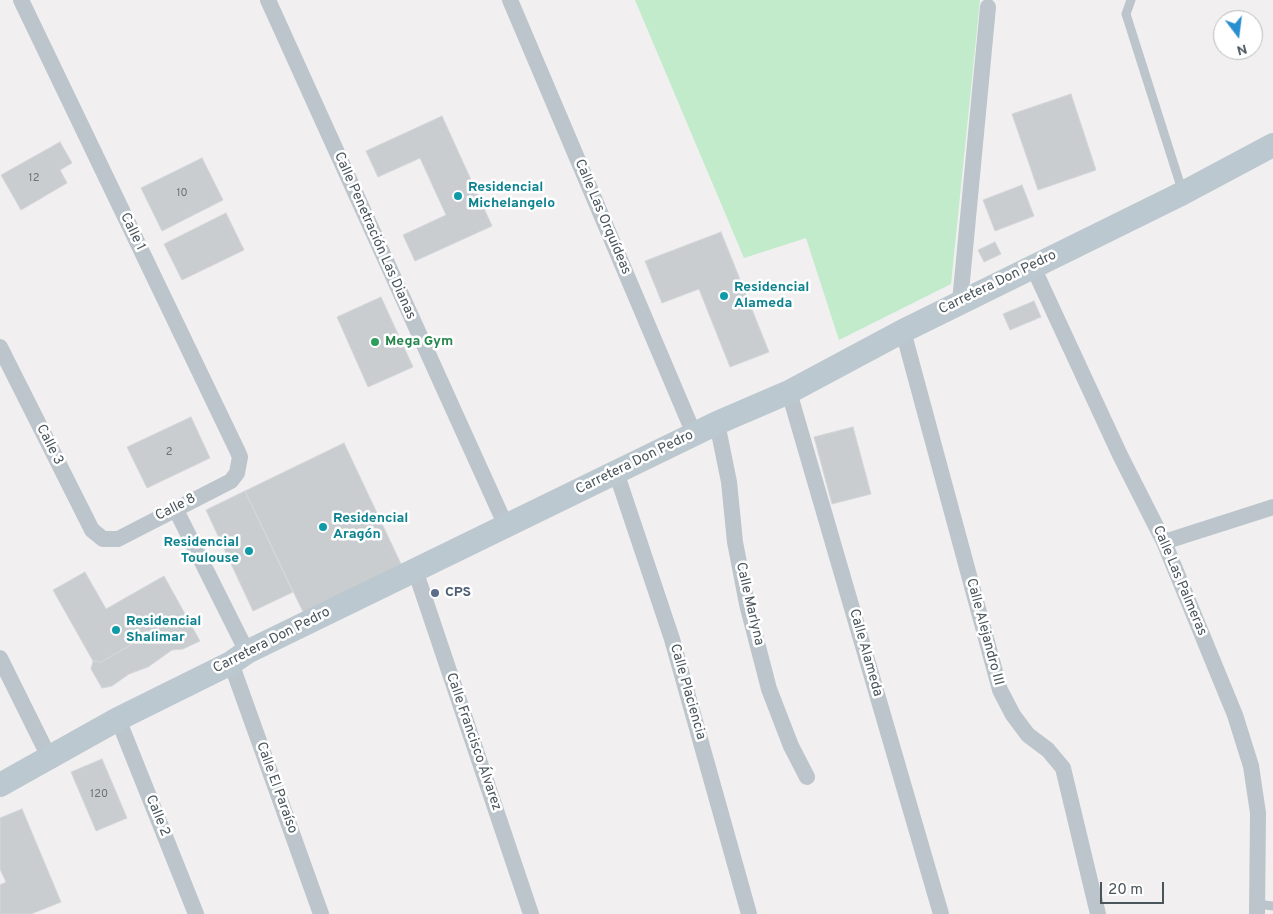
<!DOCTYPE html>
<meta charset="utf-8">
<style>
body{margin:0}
#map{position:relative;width:1273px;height:914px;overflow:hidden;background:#f1efef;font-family:Overpass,sans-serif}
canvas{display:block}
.north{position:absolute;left:1213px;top:10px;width:50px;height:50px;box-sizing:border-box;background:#fff;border:1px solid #b6bbbd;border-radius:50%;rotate:165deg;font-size:14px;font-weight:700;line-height:20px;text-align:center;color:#49555b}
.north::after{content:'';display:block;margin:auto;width:18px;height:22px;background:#298fd1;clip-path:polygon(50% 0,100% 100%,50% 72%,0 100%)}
.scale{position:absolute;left:1100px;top:882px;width:64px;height:22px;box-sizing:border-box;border:2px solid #49555b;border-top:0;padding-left:6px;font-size:15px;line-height:18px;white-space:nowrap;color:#49555b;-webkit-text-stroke:4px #fff;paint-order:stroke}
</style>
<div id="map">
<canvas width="1273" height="914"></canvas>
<div class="north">N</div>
<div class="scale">20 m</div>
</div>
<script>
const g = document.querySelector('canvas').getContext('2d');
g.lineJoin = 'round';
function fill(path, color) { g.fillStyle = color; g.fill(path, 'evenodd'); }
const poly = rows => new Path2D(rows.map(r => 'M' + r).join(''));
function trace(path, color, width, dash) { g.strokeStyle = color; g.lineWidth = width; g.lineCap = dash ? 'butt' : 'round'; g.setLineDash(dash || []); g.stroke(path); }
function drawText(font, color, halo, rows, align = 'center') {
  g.font = font + ' Overpass,sans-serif'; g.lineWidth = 5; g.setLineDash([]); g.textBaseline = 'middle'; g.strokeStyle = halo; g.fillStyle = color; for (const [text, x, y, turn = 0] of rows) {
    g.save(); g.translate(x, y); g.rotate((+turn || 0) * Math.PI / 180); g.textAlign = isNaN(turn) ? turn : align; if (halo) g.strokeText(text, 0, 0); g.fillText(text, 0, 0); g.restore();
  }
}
fill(poly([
 [635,0,980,0,951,284,839,340,806,238,744,258]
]), '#c1ebca');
const building = poly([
 [1071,94,1096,170,1038,190,1012,114,1071,94],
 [442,116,492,226,415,261,403,235,446,215,420,158,378,177,366,151,442,116],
 [60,142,72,163,60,170,67,183,21,210,1,175,60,142],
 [202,158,223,200,162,231,141,188,202,158],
 [1022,185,1034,216,995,231,983,200,1022,185],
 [226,213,244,250,182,280,164,244,226,213],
 [721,232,769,352,730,367,699,289,662,303,645,261,721,232],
 [995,242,1001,254,984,262,978,250,995,242],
 [381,297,413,367,368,387,337,317,381,297],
 [1034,301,1041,317,1010,330,1003,314,1034,301],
 [191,417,210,458,147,488,127,447,191,417],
 [853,427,871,494,832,504,814,437,853,427],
 [344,443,401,564,305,616,245,491,344,443],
 [245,491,293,592,253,611,206,510,245,491],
 [85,572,106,609,164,576,185,614,101,662,93,661,53,590,85,572],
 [185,614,200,641,183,649,172,650,148,667,129,674,112,686,102,688,91,669,93,661,101,662,185,614],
 [102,759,127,818,96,831,71,772,102,759],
 [22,809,61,902,31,914,0,914,0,885,6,882,0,869,0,818,22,809]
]);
fill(building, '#c9cdd0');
trace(building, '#d3d6da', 1);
trace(poly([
 [1131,0,1126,14,1183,193],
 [1257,904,1273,906]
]), '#bcc5cb', 9);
trace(poly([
 [268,0,506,526],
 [510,0,694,434],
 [1033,267,1120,455,1164,542,1235,715,1251,766,1258,813,1257,914],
 [960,302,988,7],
 [903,331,1000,690,1013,715,1028,735,1048,750,1063,768,1098,914],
 [0,347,92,530,103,539,118,539,231,481,237,473,240,457,237,450,21,0],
 [789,392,941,914],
 [717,423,729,482,735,542,747,604,769,689,791,746,807,777],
 [616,472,672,639,749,914],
 [175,508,247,652],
 [1164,542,1273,507],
 [415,570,531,914],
 [0,658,49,757],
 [231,663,321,914],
 [118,719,196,914]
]), '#bcc5cb', 16);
trace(poly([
 [0,785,118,719,231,663,247,652,717,423,789,392,903,331,1183,193,1273,145]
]), '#bcc8cf', 24);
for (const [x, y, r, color] of [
 [458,196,5,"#0f9aa8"],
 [724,296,5,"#0f9aa8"],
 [375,342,5,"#2e9e5b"],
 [323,527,5,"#0f9aa8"],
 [249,551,5,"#0f9aa8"],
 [435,593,5,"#5c6f8a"],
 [116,630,5,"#0f9aa8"]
]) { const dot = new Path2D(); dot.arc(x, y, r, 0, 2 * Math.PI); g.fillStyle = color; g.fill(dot); trace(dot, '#fff', 2); }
drawText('11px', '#697378', null, [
 ["12",34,179],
 ["10",182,194],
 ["2",169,453],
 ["120",99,795]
]);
drawText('bold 14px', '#0d838f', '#fff', [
 ["Residencial",468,188],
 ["Michelangelo",468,204],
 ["Residencial",734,288],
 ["Alameda",734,304],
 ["Residencial",333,519],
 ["Aragón",333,535],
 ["Residencial",239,543,"right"],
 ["Toulouse",239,559,"right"],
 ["Residencial",126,622],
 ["Shalimar",126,638]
], 'left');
drawText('14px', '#49555b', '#fff', [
 ["Calle Las Orquídeas",602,217,67],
 ["Calle 1",132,232,64],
 ["Calle Penetración Las Dianas",374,236,66],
 ["Carretera Don Pedro",998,283,-26],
 ["Calle 3",49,445,63],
 ["Carretera Don Pedro",635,463,-26],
 ["Calle 8",176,508,-27],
 ["Calle Las Palmeras",1179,581,67],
 ["Calle Marlyna",749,604,77],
 ["Calle Alejandro III",984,632,75],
 ["Carretera Don Pedro",272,641,-27],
 ["Calle Alameda",865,653,74],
 ["Calle Placiencia",687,692,74],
 ["Calle Francisco Álvarez",473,742,71],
 ["Calle El Paraíso",276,788,70],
 ["Calle 2",157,816,68]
]);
drawText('bold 14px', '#27864d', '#fff', [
 ["Mega Gym",385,342]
], 'left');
drawText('bold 14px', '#4e5e75', '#fff', [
 ["CPS",445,593]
], 'left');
</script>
